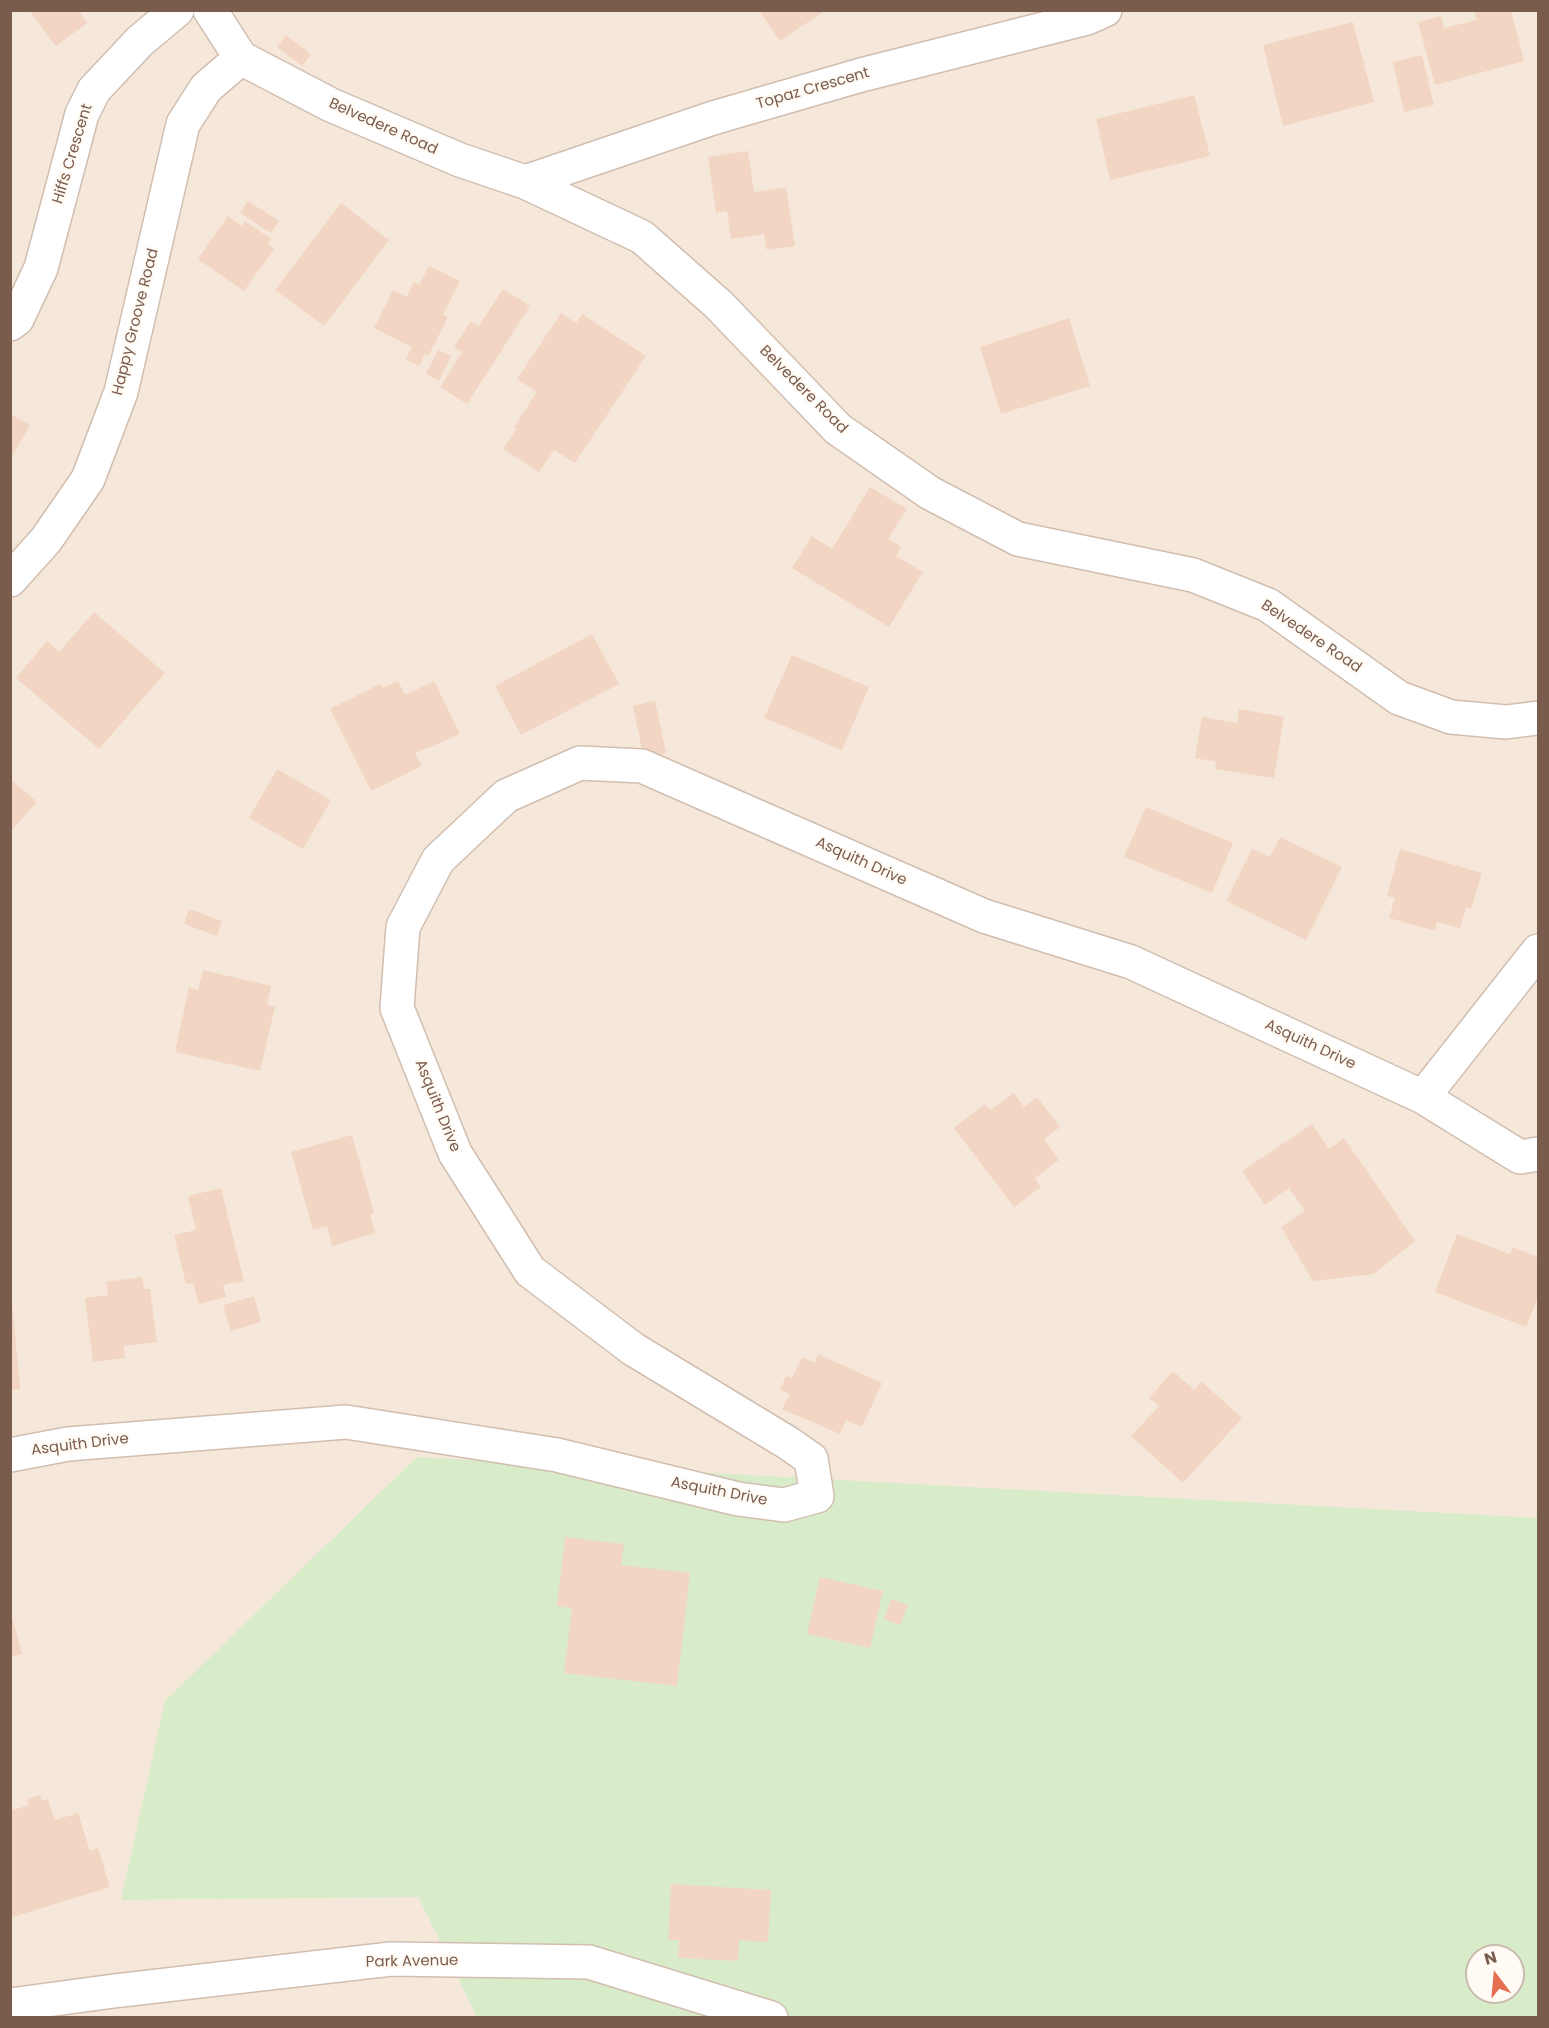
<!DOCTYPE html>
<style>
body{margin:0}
#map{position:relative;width:1549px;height:2028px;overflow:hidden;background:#fdf6ec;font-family:Poppins,sans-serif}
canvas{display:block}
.frame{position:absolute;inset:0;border:12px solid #7a5c4d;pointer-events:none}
.north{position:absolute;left:1465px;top:1944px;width:60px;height:60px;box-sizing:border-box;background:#fffaf3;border:2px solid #cabbb1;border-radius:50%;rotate:344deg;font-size:16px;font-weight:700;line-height:24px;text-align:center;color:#7a5c4d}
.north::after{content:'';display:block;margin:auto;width:21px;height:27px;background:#e76f51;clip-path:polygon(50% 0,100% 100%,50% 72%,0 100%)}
</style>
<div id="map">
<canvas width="1549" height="2028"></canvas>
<div class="frame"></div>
<div class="north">N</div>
</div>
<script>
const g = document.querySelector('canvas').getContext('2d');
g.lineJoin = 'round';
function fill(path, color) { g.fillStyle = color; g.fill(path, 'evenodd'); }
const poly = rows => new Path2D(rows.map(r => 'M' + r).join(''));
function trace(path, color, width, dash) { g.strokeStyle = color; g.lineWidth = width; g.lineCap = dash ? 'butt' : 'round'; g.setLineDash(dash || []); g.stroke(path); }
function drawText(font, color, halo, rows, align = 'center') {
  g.font = font + ' Poppins,sans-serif'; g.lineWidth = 4.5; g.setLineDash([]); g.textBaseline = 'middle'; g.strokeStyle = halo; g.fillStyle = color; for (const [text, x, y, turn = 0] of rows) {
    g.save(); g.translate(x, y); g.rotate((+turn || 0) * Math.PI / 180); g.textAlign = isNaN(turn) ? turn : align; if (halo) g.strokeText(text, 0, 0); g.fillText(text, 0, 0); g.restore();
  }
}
fill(poly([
 [11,11,1538,11,1538,1563,122,1900,418,1897,477,2017,11,2018]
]), '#f5e8da');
fill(poly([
 [417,1457,1538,1518,1538,2017,477,2017,418,1897,121,1900,165,1701],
 [1477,1956,1513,1956,1513,1992,1477,1992]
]), '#d8ecc9');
fill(poly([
 [29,10,78,10,87,23,56,46],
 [759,10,826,10,780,41],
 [1474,10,1511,10,1524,61,1435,85,1418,22,1441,16,1444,28,1477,20],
 [1353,22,1374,102,1283,126,1263,45],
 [286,35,311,54,302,66,277,47],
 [1422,55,1434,105,1404,112,1393,62],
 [1194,95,1210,156,1110,180,1096,119],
 [748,151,754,192,786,187,795,246,767,250,764,234,731,239,727,211,716,213,708,157],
 [248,201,279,221,271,233,240,213],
 [341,203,389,240,324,326,275,290],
 [228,216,242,226,245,221,271,239,268,244,274,249,244,291,198,259],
 [429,266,460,281,443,315,448,317,429,355,425,354,419,366,406,359,412,347,374,328,393,290,407,297,414,282,419,285],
 [503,289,530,306,467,404,440,387,462,352,454,347,471,321,479,326],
 [561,313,576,323,582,314,646,356,575,463,554,450,539,472,503,449,517,429,514,427,537,392,517,379],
 [1069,318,1090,386,1001,414,980,347],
 [438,350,451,356,439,381,426,374],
 [10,414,30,425,10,460],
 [870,487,907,509,888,539,901,547,896,556,923,572,889,627,792,568,812,536,832,549],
 [94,612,165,673,99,749,16,678,47,641,59,652],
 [592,634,619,684,521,735,495,686],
 [792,655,869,687,842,750,764,718],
 [398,681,405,695,434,681,460,734,427,749,426,748,415,753,422,766,371,791,330,709,380,684,383,688],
 [655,701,666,753,644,759,633,706],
 [1239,709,1284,717,1274,778,1215,769,1216,762,1195,758,1202,717,1237,723],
 [277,769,331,800,303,849,249,818],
 [10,779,37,802,10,832],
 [1146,807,1233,843,1212,893,1124,857],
 [1280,837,1342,867,1306,940,1226,901,1252,849,1270,857],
 [1400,849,1482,873,1471,909,1466,907,1460,928,1437,922,1435,931,1389,918,1395,898,1387,896],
 [189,909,222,921,217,936,184,924],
 [203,970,271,986,267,1005,275,1007,260,1071,175,1052,189,987,198,990],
 [1014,1093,1024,1107,1037,1097,1060,1127,1044,1139,1059,1160,1035,1178,1041,1187,1014,1207,954,1128,985,1104,990,1110],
 [1312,1124,1329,1149,1344,1138,1415,1241,1374,1274,1313,1281,1281,1227,1305,1211,1289,1188,1265,1205,1242,1171],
 [352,1135,374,1213,370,1214,375,1233,332,1246,327,1226,313,1230,291,1152],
 [221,1188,244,1281,223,1285,226,1297,199,1304,193,1283,186,1284,174,1235,196,1230,188,1196],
 [1457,1234,1510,1254,1513,1247,1538,1257,1538,1297,1526,1327,1435,1292],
 [142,1277,144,1289,150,1289,157,1342,124,1346,125,1358,93,1362,85,1298,108,1295,106,1282],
 [254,1296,261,1322,231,1331,223,1305],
 [10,1302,12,1302,20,1389,10,1390],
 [818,1354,882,1383,862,1427,846,1420,840,1434,782,1409,790,1394,780,1390,786,1376,792,1378,802,1357,815,1363],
 [1173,1371,1194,1390,1201,1381,1242,1418,1183,1483,1131,1436,1159,1406,1149,1398],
 [565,1537,624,1544,621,1565,690,1573,677,1686,564,1673,572,1608,557,1606],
 [820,1577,883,1591,870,1648,807,1634],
 [891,1599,908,1605,900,1625,884,1619],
 [10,1610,22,1654,10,1657],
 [40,1795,42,1801,48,1799,55,1820,78,1813,90,1851,98,1848,110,1887,10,1918,10,1811,29,1805,27,1799],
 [671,1884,771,1890,768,1942,739,1940,738,1961,678,1958,679,1940,668,1940]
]), '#f3d5c3');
const minor = poly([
 [210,10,241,58,331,105,460,160,525,182,642,237,719,305,838,429,930,493,1018,539,1193,575,1268,605,1399,698,1451,717,1506,722,1538,718],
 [525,182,713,118,861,75,1087,18,1105,10],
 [10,324,17,319,41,268,82,114,94,90,140,41,177,10],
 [10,580,46,540,88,479,121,392,183,124,206,88,241,58],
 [1423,1097,1538,951],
 [10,1455,68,1444,346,1422,557,1455,738,1499,784,1505,817,1496,811,1459,788,1443,633,1349,530,1271,455,1153,397,1008,403,927,438,860,506,796,580,763,642,766,984,916,1131,962,1423,1097,1520,1157,1538,1154],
 [10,2005,114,1991,391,1959,589,1962,771,2018]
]);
trace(minor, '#d1beb0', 36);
trace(minor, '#fff', 33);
drawText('15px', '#7a5c4d', '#fffaf3', [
 ["Topaz Crescent",813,89,-16],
 ["Belvedere Road",383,127,24],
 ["Hiffs Crescent",73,154,-73],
 ["Happy Groove Road",136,322,-76],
 ["Belvedere Road",803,390,45],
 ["Belvedere Road",1311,637,34],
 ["Asquith Drive",861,862,24],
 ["Asquith Drive",1310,1045,25],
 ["Asquith Drive",437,1106,68],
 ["Asquith Drive",80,1445,-7],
 ["Asquith Drive",719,1492,11],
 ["Park Avenue",412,1962,-1]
]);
</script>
